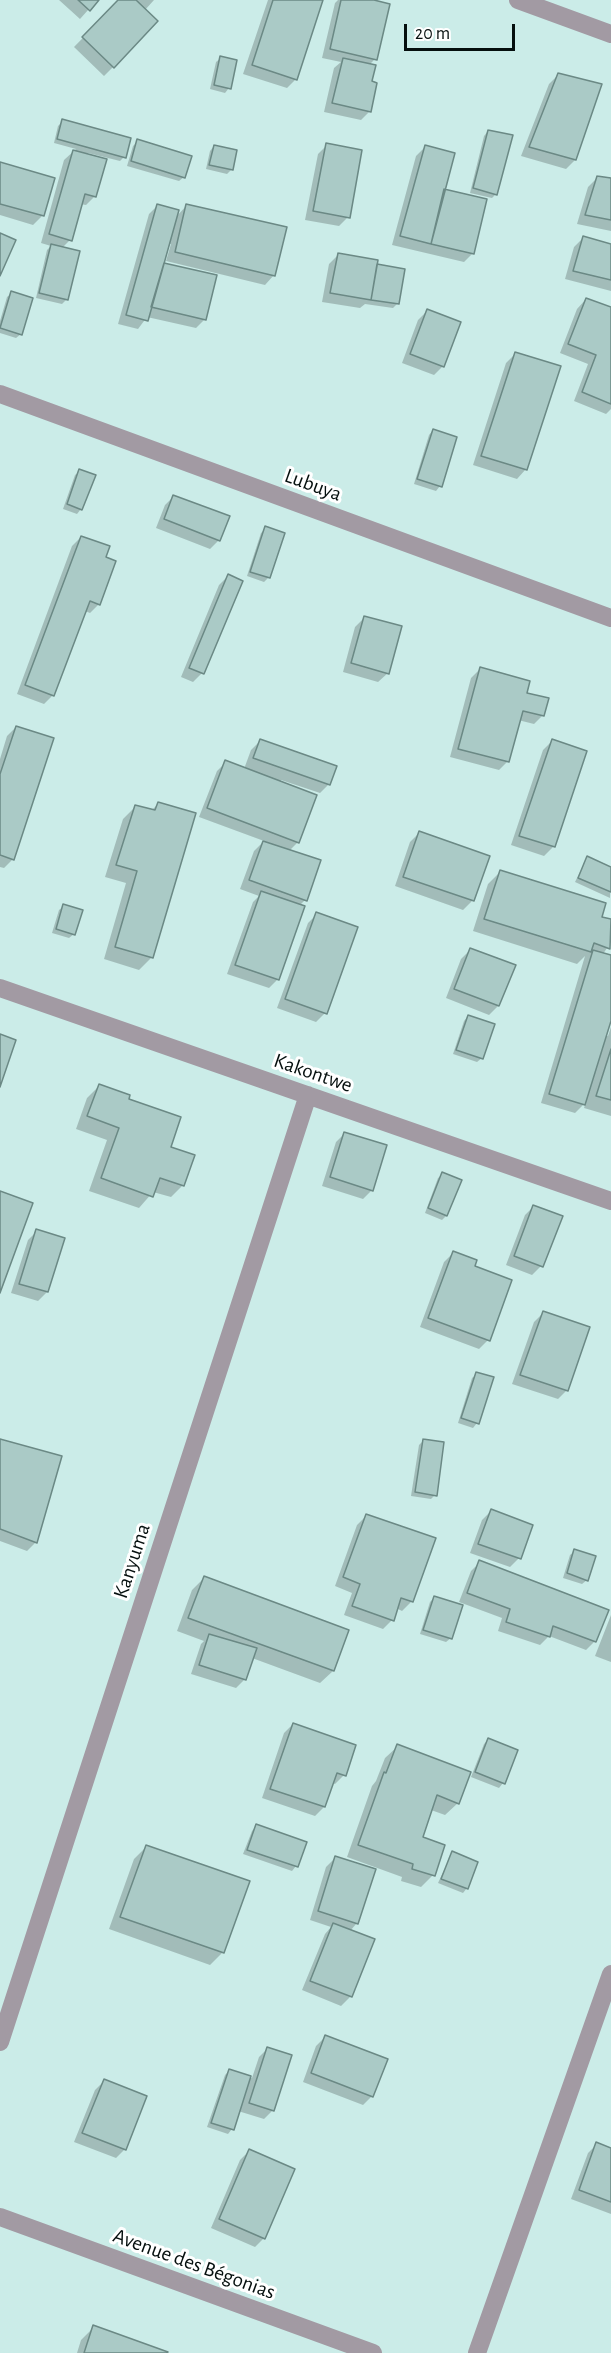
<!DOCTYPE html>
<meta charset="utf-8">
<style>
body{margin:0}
#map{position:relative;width:611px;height:2353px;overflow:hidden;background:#cbece8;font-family:"Alegreya Sans",sans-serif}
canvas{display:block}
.scale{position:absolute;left:404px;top:24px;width:111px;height:27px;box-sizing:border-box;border:3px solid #050f0e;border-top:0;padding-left:8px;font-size:18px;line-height:21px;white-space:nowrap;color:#050f0e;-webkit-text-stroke:4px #fff;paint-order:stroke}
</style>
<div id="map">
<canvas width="611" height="2353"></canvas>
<div class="scale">20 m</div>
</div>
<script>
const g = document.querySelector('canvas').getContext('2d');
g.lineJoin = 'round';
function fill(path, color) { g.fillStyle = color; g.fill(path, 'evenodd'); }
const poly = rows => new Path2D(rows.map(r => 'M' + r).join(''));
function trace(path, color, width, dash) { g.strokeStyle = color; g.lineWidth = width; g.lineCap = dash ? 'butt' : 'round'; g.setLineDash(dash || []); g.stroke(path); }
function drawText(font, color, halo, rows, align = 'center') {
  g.font = font + ' "Alegreya Sans",sans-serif'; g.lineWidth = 6; g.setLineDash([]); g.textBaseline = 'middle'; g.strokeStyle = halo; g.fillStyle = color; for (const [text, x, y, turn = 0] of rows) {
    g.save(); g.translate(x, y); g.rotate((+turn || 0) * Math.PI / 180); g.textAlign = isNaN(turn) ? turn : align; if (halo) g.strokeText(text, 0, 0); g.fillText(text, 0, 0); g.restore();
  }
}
fill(poly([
 [59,0,97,0,80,19],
 [120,0,154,0,145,10,113,67,104,76,74,47],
 [268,0,322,0,296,79,287,88,243,74],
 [338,0,367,0,375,59,369,65,370,111,361,120,324,112,334,68,341,62,322,58,335,3],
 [221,58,229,88,225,93,210,89,216,62],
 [558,75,575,160,566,169,521,156,549,84],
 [63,121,124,157,120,161,88,153,95,196,86,205,80,204,70,240,62,248,66,300,62,304,36,298,47,250,51,246,41,243,64,160,76,149,54,143,58,126],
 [488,131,496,194,492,198,470,193,484,136],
 [138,141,184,177,179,181,127,166,133,146],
 [327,145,348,217,339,226,305,220,318,154],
 [214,146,232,169,227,174,206,169,210,151],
 [425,147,442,190,473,253,464,262,392,245,416,156],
 [0,163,53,179,42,216,33,225,0,215],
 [597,178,611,180,611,231,577,224,588,187],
 [158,205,176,217,187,205,274,275,265,285,166,261,171,244,168,244,162,264,205,319,196,328,147,317,138,329,118,324,149,214],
 [583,238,611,245,611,291,565,279,574,247],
 [338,255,375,269,403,270,397,304,393,308,365,304,360,308,322,302,329,264],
 [12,293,21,334,16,338,0,333,0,321,7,297],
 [586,299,611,309,611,409,606,414,574,401,588,364,560,353,577,309],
 [427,311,443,366,434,375,402,363,418,320],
 [515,354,526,469,517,479,473,465,506,363],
 [433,430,440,486,436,491,414,484,429,435],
 [80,471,81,509,77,514,63,509,75,475],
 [174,496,219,540,210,549,156,528,165,505],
 [266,528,269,577,264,582,247,576,261,533],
 [81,537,104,558,99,604,90,613,85,611,53,695,44,704,17,694,72,546],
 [228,576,202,673,193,682,181,677,219,585],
 [364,618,388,673,378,682,343,672,355,627],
 [480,669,543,715,534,724,518,720,508,761,499,770,450,757,471,678],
 [16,727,13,859,4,868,0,867,0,759,7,736],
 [260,741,329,784,320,793,281,780,280,783,298,842,289,851,305,900,299,906,278,979,269,988,227,974,253,902,259,896,240,889,254,851,264,841,199,817,217,771,226,762,244,769,251,750],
 [552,741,585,752,553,847,544,856,511,845,543,750],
 [159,803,152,957,139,970,104,959,126,883,105,877,123,819,135,807,151,811],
 [419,833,488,856,472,901,463,910,395,886,410,842],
 [587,858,611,869,610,898,575,882],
 [500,872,611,921,611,942,603,954,611,957,611,1016,605,1035,608,1036,611,1027,611,1116,584,1108,586,1102,575,1113,541,1103,585,956,577,964,473,931,488,884],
 [64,906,74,934,69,938,52,933,59,910],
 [317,914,325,1013,316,1022,277,1008,308,923],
 [470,950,498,1006,489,1015,446,998,461,959],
 [468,1016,482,1058,477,1062,453,1054,464,1021],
 [99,1086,127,1100,169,1148,183,1185,171,1197,153,1192,139,1208,89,1191,107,1140,76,1129,87,1098],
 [345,1133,372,1190,363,1199,322,1186,336,1142],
 [443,1174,446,1216,442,1220,425,1213,438,1178],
 [534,1206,541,1266,532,1275,506,1265,525,1215],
 [37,1231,47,1292,38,1301,11,1293,28,1240],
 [453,1253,473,1267,488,1340,479,1349,420,1327,444,1262],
 [543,1313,567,1390,558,1399,512,1384,534,1322],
 [477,1374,477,1423,473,1428,458,1423,472,1378],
 [0,1440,36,1542,27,1551,0,1541],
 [423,1441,435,1495,431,1499,411,1496,419,1445],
 [491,1511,519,1558,510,1567,470,1553,482,1520],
 [366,1516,434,1539,411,1602,402,1611,396,1608,392,1620,383,1629,344,1615,352,1593,335,1586,357,1525],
 [575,1551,587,1580,582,1584,563,1578,570,1555],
 [480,1562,595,1641,586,1650,549,1636,540,1645,498,1631,502,1618,459,1602,471,1571],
 [204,1578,347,1630,333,1671,320,1683,252,1658,245,1679,236,1688,191,1674,201,1644,204,1641,177,1631,192,1590],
 [434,1598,451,1638,446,1642,420,1634,430,1602],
 [611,1615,611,1662,595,1656],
 [293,1724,344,1775,335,1784,332,1783,324,1807,315,1816,262,1798,284,1733],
 [488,1740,516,1751,503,1783,499,1788,471,1777,484,1744],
 [398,1746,458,1803,445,1815,431,1810,421,1838,433,1875,421,1887,401,1881,402,1877,347,1857,372,1786,376,1781,385,1758],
 [256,1826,296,1866,292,1871,243,1854,252,1831],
 [147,1846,248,1882,222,1953,210,1965,109,1929,134,1859],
 [452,1853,467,1888,463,1893,438,1883],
 [335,1858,357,1923,350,1931,373,1940,350,1997,341,2006,302,1990,325,1934,331,1927,310,1920,326,1867],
 [325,2037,372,2096,363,2105,303,2082,316,2046],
 [268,2048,273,2110,264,2119,238,2111,232,2129,228,2134,207,2127,225,2075,229,2071,252,2078,259,2057],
 [104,2081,125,2149,116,2158,74,2142,95,2090],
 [597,2144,611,2150,611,2214,571,2199,588,2153],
 [249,2151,264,2238,255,2247,211,2228,240,2160],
 [94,2327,166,2353,77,2353,81,2340]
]), '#0003');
const building = poly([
 [78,0,99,0,90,11,78,0],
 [118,0,136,0,158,21,114,68,82,37,118,0],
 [273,0,323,0,297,80,252,65,273,0],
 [341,0,374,0,390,4,377,60,330,49,341,0],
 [220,56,237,60,231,89,214,85,220,56],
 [343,58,376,65,372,81,377,83,371,112,332,103,343,58],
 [558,73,602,84,576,160,529,147,558,73],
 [62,119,131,138,126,158,57,139,62,119],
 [488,130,513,135,497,195,473,188,488,130],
 [137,139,192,156,185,178,131,161,137,139],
 [326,143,362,150,350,218,313,211,326,143],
 [214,145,237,150,233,170,209,165,214,145],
 [425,145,455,153,431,244,400,236,425,145],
 [73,150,107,159,96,197,85,194,72,241,49,234,73,150],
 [0,162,55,178,44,216,0,204,0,162],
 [597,176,611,178,611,220,585,215,597,176],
 [444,189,487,199,474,254,431,244,444,189],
 [157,204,179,210,148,321,126,315,157,204],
 [186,204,287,227,275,276,175,252,186,204],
 [0,233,16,240,0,276,0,233],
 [583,236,611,244,611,280,573,271,583,236],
 [51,244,80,251,68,300,39,293,51,244],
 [338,253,378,260,371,300,330,293,338,253],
 [164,263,217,275,206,320,151,307,164,263],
 [377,264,405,269,399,304,371,300,377,264],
 [11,291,33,298,22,335,0,328,11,291],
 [586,298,611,307,611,404,582,392,596,355,568,344,586,298],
 [427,309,461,322,444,367,410,354,427,309],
 [515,352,561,366,527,470,481,456,515,352],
 [433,429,457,437,442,487,417,479,433,429],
 [79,469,96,475,82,510,67,504,79,469],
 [173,495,230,516,220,541,164,519,173,495],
 [265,526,285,533,270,578,250,572,265,526],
 [81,536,110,546,106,557,116,561,100,605,90,601,54,696,25,685,81,536],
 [228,574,243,581,204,674,189,668,228,574],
 [364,616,402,626,389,674,351,663,364,616],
 [480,667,530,681,527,693,549,698,544,716,523,711,509,762,458,749,480,667],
 [16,726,54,738,14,860,0,855,0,774,16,726],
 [260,739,337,766,330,785,253,758,260,739],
 [552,739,587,751,555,847,519,836,552,739],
 [225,760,317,795,299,843,207,808,225,760],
 [158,802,196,813,153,958,115,947,137,871,116,865,135,805,155,810,158,802],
 [419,831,490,856,474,901,403,877,419,831],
 [263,841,321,860,307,901,249,880,263,841],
 [587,856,611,867,611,892,578,878,587,856],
 [500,870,606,903,602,917,611,919,610,949,594,943,591,952,484,919,500,870],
 [261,891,305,906,279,980,235,965,261,891],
 [63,904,83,910,75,935,56,929,63,904],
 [316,912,358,927,327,1014,285,999,316,912],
 [470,948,516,965,499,1006,454,989,470,948],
 [593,950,611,955,611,1021,585,1105,549,1094,593,950],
 [468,1015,495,1024,483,1059,456,1050,468,1015],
 [0,1034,16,1040,0,1087,0,1034],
 [611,1049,611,1100,596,1096,611,1049],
 [99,1084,130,1095,129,1099,181,1117,171,1147,195,1155,184,1186,160,1178,153,1197,101,1178,119,1128,87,1116,99,1084],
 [344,1132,387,1145,373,1191,330,1177,344,1132],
 [442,1172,462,1180,447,1216,428,1208,442,1172],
 [0,1191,33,1203,0,1293,0,1191],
 [533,1205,563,1216,543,1267,514,1256,533,1205],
 [36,1229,65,1238,48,1292,19,1284,36,1229],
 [453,1251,477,1260,475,1266,512,1280,490,1341,428,1318,453,1251],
 [543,1311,590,1327,568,1391,520,1375,543,1311],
 [476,1372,494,1377,479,1424,461,1418,476,1372],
 [0,1439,62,1456,37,1543,0,1529,0,1439],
 [423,1439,444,1442,437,1496,415,1492,423,1439],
 [491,1509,533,1525,521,1559,478,1544,491,1509],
 [366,1514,436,1538,413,1602,401,1598,394,1621,352,1606,360,1584,343,1577,366,1514],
 [574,1549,596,1556,588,1581,567,1573,574,1549],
 [479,1560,609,1610,596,1642,553,1626,550,1637,506,1622,510,1609,467,1593,479,1560],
 [204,1576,349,1630,334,1671,188,1618,204,1576],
 [434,1596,463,1605,452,1639,423,1630,434,1596],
 [209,1634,257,1648,246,1680,199,1665,209,1634],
 [293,1723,356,1745,346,1776,337,1773,325,1807,270,1789,293,1723],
 [488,1738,518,1750,505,1784,475,1772,488,1738],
 [397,1744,471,1772,459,1804,437,1795,423,1837,445,1845,435,1876,412,1869,413,1864,358,1845,384,1772,386,1773,397,1744],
 [256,1824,307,1842,298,1867,247,1850,256,1824],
 [146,1845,250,1881,224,1953,120,1917,146,1845],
 [452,1851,478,1862,468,1889,441,1879,452,1851],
 [335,1856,376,1869,358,1924,318,1911,335,1856],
 [333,1923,375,1939,352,1997,310,1981,333,1923],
 [325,2035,388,2059,373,2097,311,2073,325,2035],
 [267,2047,292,2055,274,2111,249,2103,267,2047],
 [229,2069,251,2076,234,2130,211,2123,229,2069],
 [104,2079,147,2096,126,2150,82,2133,104,2079],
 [596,2142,611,2148,611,2202,579,2190,596,2142],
 [249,2149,295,2169,265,2239,219,2219,249,2149],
 [93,2325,168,2352,167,2353,84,2353,93,2325]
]);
fill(building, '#aacac6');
trace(building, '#6b8985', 1.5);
trace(poly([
 [518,0,611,34],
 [0,394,611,618],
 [0,988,611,1201],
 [0,2042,308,1095],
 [0,2217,373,2353],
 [477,2353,611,1974]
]), '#a29aa3', 18);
drawText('21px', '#050f0e', '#fff', [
 ["Lubuya",313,485,20],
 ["Kakontwe",313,1073,19],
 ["Kanyuma",132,1561,-72],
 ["Avenue des Bégonias",194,2264,20]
]);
</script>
